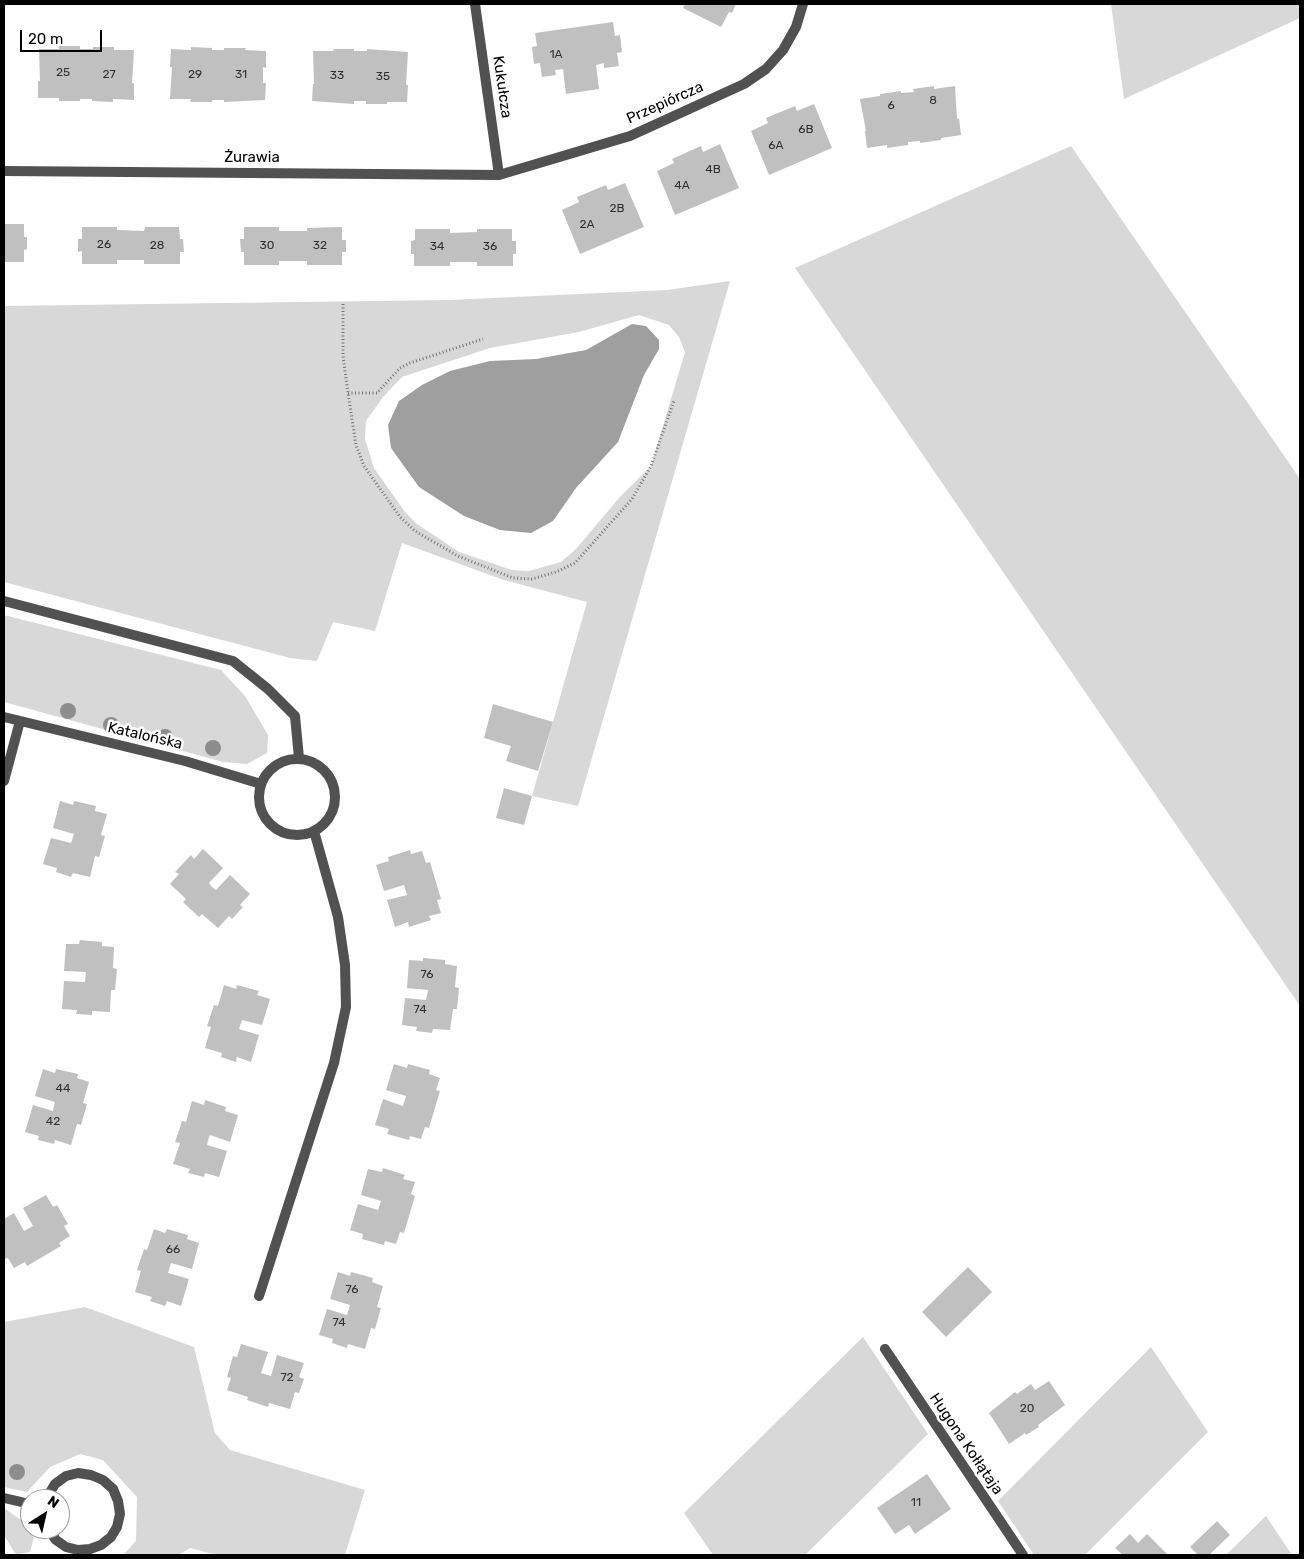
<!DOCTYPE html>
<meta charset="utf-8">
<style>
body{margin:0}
#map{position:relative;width:1304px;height:1559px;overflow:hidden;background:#fff;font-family:Rubik,sans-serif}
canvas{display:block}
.frame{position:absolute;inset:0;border:5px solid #000;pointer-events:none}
.north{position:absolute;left:20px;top:1489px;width:50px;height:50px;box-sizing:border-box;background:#fff;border:1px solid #999;border-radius:50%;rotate:35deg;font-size:14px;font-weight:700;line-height:20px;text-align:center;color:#000}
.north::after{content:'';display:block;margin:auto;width:18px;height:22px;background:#000;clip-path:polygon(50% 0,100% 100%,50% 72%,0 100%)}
.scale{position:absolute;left:20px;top:30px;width:82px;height:22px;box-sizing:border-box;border:2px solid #000;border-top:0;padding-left:6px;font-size:15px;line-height:18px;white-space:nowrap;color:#000;-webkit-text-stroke:4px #fff;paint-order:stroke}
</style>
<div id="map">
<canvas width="1304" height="1559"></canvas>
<div class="frame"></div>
<div class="north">N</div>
<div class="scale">20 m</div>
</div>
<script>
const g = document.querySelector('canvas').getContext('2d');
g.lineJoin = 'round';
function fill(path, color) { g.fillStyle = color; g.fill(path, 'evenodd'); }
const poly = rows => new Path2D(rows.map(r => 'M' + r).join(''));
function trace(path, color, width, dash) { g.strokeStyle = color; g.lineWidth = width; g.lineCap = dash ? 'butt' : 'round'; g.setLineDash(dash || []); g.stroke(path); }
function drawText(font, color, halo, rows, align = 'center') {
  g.font = font + ' Rubik,sans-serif'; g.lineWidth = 5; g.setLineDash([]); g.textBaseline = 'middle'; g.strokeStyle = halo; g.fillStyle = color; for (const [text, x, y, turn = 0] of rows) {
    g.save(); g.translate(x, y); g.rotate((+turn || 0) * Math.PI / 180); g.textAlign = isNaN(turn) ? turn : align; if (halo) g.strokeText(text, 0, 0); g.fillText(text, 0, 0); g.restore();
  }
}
fill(poly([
 [1111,4,1300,4,1300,18,1124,99],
 [1071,146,1300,479,1300,1006,795,268],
 [730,281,578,806,532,796,587,602,504,580,402,543,375,631,333,622,317,661,290,658,4,582,4,306,449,300,667,290],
 [639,315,669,325,679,337,685,352,651,466,619,498,576,549,561,562,529,571,512,570,459,552,417,524,405,512,374,468,365,439,366,421,383,397,402,377,490,348,579,332],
 [4,615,221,670,245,696,268,735,267,753,247,764,223,762,4,702],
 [85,1307,194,1347,215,1433,230,1450,365,1490,345,1555,216,1555,190,1548,178,1555,123,1555,136,1541,137,1497,103,1460,80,1454,50,1467,27,1492,4,1487,4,1322],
 [863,1337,928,1434,805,1555,713,1555,684,1513],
 [1151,1347,1208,1432,1085,1555,1034,1555,998,1501],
 [4,1508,24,1522,34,1537,30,1552,16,1555,4,1535],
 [1266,1516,1292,1555,1226,1555]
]), '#d8d8d8');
fill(poly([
 [632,324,646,326,659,340,659,349,644,375,618,442,576,488,553,521,531,533,500,530,464,516,419,487,391,448,388,425,399,401,422,385,450,371,490,361,536,359,586,350]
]), '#9f9f9f');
fill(poly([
 [685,4,736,4,732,13,729,12,721,27,683,8],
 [613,22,615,36,620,35,622,52,617,53,619,66,604,68,604,63,596,65,599,89,566,94,563,69,555,70,556,75,542,77,540,63,534,64,532,47,537,46,535,33],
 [59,46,80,46,80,49,93,49,93,47,114,47,114,50,134,50,132,83,134,83,134,100,113,99,113,102,92,101,92,99,80,99,80,101,59,101,59,98,38,98,38,81,40,81,39,49,59,49],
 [191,47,212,48,212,50,224,50,224,48,246,48,245,50,266,51,266,68,263,67,263,83,266,83,265,100,224,102,224,100,212,100,212,102,190,102,191,99,170,99,172,67,170,67,171,49,191,50],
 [333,49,354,49,354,51,367,51,367,49,408,52,406,85,408,85,407,102,387,102,387,104,366,104,366,101,354,101,354,104,312,101,313,84,314,84,313,51,334,51],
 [934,86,934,89,955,86,957,119,959,118,961,135,941,138,941,140,920,143,920,141,908,142,908,145,887,148,887,145,867,148,865,131,866,131,860,99,880,96,880,94,901,91,901,93,914,92,913,89],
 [814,104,832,148,769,175,751,131,768,123,766,118,795,106,797,111],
 [720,144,739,188,675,215,657,171,674,163,672,159,701,146,703,152],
 [625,183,644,227,580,254,562,210,579,202,577,197,606,185,608,190],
 [4,224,24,224,24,237,27,237,27,249,24,250,24,262,4,262],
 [82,227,117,227,117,230,144,231,145,227,179,227,180,239,183,239,184,252,180,252,180,264,144,264,144,260,117,260,117,264,82,264,82,251,78,252,78,239,82,239],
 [244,227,279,227,279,231,307,231,307,228,342,227,342,240,346,240,346,252,342,252,342,265,307,265,307,261,279,261,279,265,244,265,244,252,241,252,240,239,244,239],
 [415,229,450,229,450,233,477,232,477,229,512,229,512,241,516,241,516,254,513,254,513,266,477,266,477,262,450,262,450,266,414,266,414,254,411,254,411,241,415,240],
 [493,704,553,722,538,771,506,761,511,746,484,738],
 [504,788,532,796,524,825,496,818],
 [60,801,73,805,74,801,96,806,95,811,107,814,101,835,105,836,99,857,95,856,90,877,73,873,71,877,56,872,57,868,43,864,51,838,71,843,74,834,53,828],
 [203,849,223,868,209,883,212,887,216,890,230,875,250,894,240,905,243,907,232,919,229,916,218,928,202,914,199,917,183,902,186,899,170,884,179,874,175,872,191,855,194,859],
 [410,850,411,854,422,851,426,863,430,862,441,899,437,900,441,913,429,916,431,920,409,927,408,922,395,927,387,900,407,895,404,885,384,891,376,865,389,861,388,857],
 [80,940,102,942,102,946,114,947,113,968,117,969,115,990,111,990,110,1012,92,1011,92,1015,76,1014,77,1010,62,1009,64,981,85,982,86,972,64,971,66,944,79,944],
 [423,958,445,960,445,964,457,966,455,987,459,988,457,1009,453,1009,450,1030,433,1029,432,1033,416,1031,417,1027,402,1025,405,998,426,1000,428,990,407,988,409,960,423,961],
 [224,985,236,989,237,985,259,991,257,995,270,999,262,1025,242,1020,239,1029,259,1035,251,1062,237,1057,236,1062,221,1057,222,1053,205,1048,211,1027,207,1026,214,1005,218,1006],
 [394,1064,407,1068,408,1064,430,1070,429,1074,440,1078,436,1090,440,1091,429,1128,425,1127,421,1139,410,1136,409,1140,387,1134,389,1129,375,1125,383,1099,403,1106,406,1096,386,1090],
 [43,1069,55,1073,56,1069,78,1074,77,1078,89,1082,83,1103,87,1104,81,1125,77,1124,71,1145,55,1140,54,1144,38,1140,39,1136,25,1132,33,1105,53,1111,54,1106,55,1102,35,1096],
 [205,1100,226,1107,225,1111,238,1115,230,1142,210,1135,208,1140,207,1145,227,1151,219,1177,205,1173,204,1177,188,1173,190,1169,173,1164,180,1143,175,1142,182,1121,186,1122,192,1101,204,1105],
 [383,1168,405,1175,403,1179,415,1182,411,1194,415,1196,404,1233,400,1232,396,1244,385,1241,384,1245,362,1239,363,1234,350,1230,358,1204,378,1210,381,1201,361,1195,368,1169,382,1172],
 [46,1195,53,1207,57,1205,68,1224,64,1226,70,1236,59,1243,61,1246,27,1266,25,1262,14,1268,8,1258,4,1259,4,1219,14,1213,24,1231,33,1226,23,1208],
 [154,1229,165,1233,167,1229,188,1235,187,1239,199,1243,192,1269,171,1263,168,1273,189,1279,181,1306,167,1301,165,1306,150,1301,152,1297,135,1292,141,1271,137,1270,144,1249,147,1250],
 [968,1267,992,1292,946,1337,922,1312],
 [338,1272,350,1276,351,1272,373,1278,372,1282,383,1286,377,1307,381,1308,375,1329,371,1328,365,1349,348,1344,347,1348,332,1343,333,1339,319,1335,327,1309,347,1315,350,1305,330,1299],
 [241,1344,268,1352,261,1373,271,1376,277,1355,304,1363,299,1377,304,1379,299,1393,295,1392,290,1409,269,1403,268,1407,247,1400,248,1397,227,1390,231,1378,227,1377,233,1356,237,1357],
 [1049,1381,1065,1405,1038,1425,1039,1427,1026,1435,1025,1433,1009,1444,989,1413,1015,1392,1017,1394,1031,1384,1035,1390],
 [927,1474,951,1509,915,1534,909,1525,895,1534,877,1508],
 [1217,1521,1230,1535,1209,1555,1198,1555,1190,1547],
 [1130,1534,1138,1543,1147,1534,1168,1555,1123,1555,1115,1548]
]), '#c0c0c0');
trace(poly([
 [343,304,343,356,348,393,356,445,364,466,400,517,415,531,458,556,513,578,532,579,556,572,575,563,632,499,651,466,674,401],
 [348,393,377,393,400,368,410,363,483,339]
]), '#737373', 3, [1, 2.5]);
trace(poly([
 [4,601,233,661,268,689,295,716,299,758]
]), '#515151', 10);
trace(poly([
 [475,4,499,175],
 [4,171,499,175,630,136,744,84,766,69,783,50,796,27,803,4],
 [4,717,185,761,261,784],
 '259 797a38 38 0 1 1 76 0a38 38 0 1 1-76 0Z',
 [4,781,20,721],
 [259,1296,334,1063,346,1007,345,965,338,917,314,831],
 [885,1349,1023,1555],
 [4,1498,30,1504],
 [46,1499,55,1484,66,1476,78,1473,91,1475,103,1480,113,1489,118,1501,120,1514,117,1527,111,1537,101,1545,90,1549,78,1550,66,1547,56,1540,48,1529]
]), '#515151', 10);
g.fillStyle = '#8d8d8d';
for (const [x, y] of [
 [68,711],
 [111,725],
 [165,737],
 [213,748],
 [17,1472]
]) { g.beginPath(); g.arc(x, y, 8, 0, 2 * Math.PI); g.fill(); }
drawText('12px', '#303030', null, [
 ["1A",556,55],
 ["25",63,73],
 ["27",109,75],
 ["29",195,75],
 ["31",241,75],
 ["33",337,76],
 ["35",383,77],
 ["8",933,101],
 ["6",891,106],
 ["6B",806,130],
 ["6A",776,146],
 ["4B",713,170],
 ["4A",682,186],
 ["2B",617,209],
 ["2A",587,225],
 ["26",104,245],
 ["28",157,246],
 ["30",267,246],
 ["32",320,246],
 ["34",437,247],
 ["36",490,247],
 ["76",427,975],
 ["74",420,1010],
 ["44",63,1089],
 ["42",53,1122],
 ["66",173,1250],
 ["76",352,1290],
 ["74",339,1323],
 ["72",287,1378],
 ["20",1027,1409],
 ["11",916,1503]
]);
drawText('15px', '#000', '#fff', [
 ["Kukułcza",502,87,82],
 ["Przepiórcza",665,103,-24],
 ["Żurawia",252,158],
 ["Katalońska",145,736,13],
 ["Hugona Kołłątaja",966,1444,56]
]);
</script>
